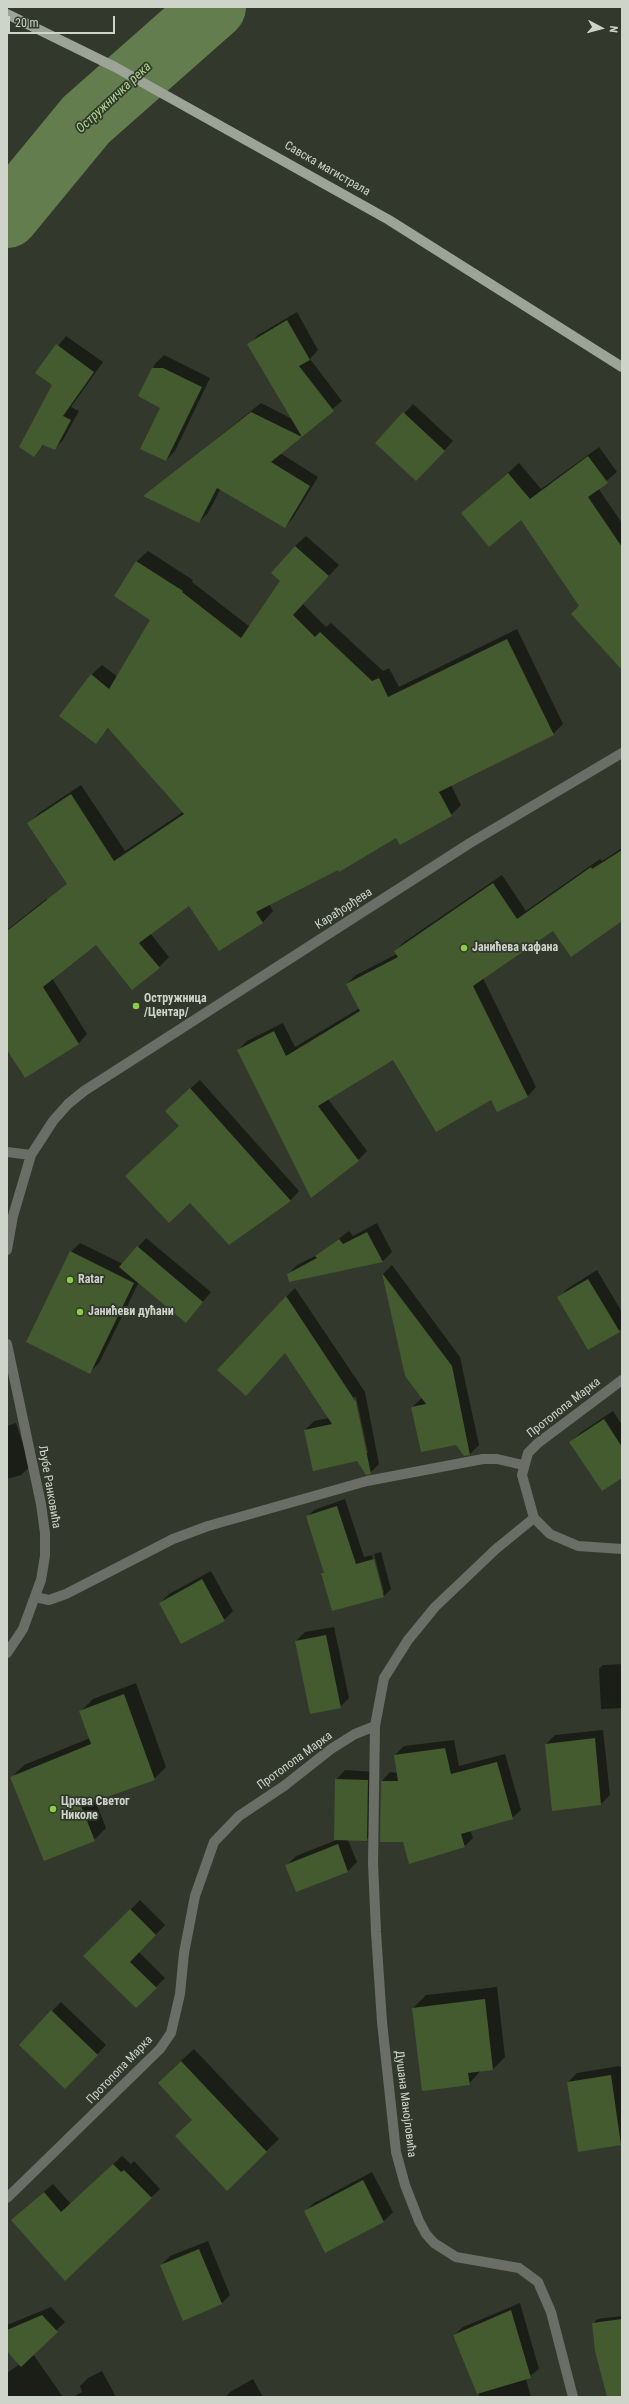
<!DOCTYPE html>
<meta charset="utf-8">
<style>
body{margin:0}
#map{position:relative;width:629px;height:2404px;overflow:hidden;background:#32392c;font-family:"Roboto Condensed",sans-serif}
canvas{display:block}
.frame{position:absolute;inset:0;border:8px solid #cfd4cb;pointer-events:none}
.north{position:absolute;left:581px;top:8px;width:40px;height:40px;-webkit-text-stroke:3px #32392c;paint-order:stroke;rotate:96deg;font-size:11px;font-weight:700;line-height:16px;text-align:center;color:#cfd4cb}
.north::after{content:'';display:block;margin:auto;width:14px;height:18px;background:#cfd4cb;clip-path:polygon(50% 0,100% 100%,50% 72%,0 100%)}
.scale{position:absolute;left:8px;top:16px;width:107px;height:18px;box-sizing:border-box;border:2px solid #cfd4cb;border-top:0;padding-left:5px;font-size:12px;line-height:14px;white-space:nowrap;color:#cfd4cb;-webkit-text-stroke:3px #32392c;paint-order:stroke}
</style>
<div id="map">
<canvas width="629" height="2404"></canvas>
<div class="frame"></div>
<div class="north">N</div>
<div class="scale">20 m</div>
</div>
<script>
const g = document.querySelector('canvas').getContext('2d');
g.lineJoin = 'round';
function fill(path, color) { g.fillStyle = color; g.fill(path, 'evenodd'); }
const poly = rows => new Path2D(rows.map(r => 'M' + r).join(''));
function trace(path, color, width, dash) { g.strokeStyle = color; g.lineWidth = width; g.lineCap = dash ? 'butt' : 'round'; g.setLineDash(dash || []); g.stroke(path); }
function drawText(font, color, halo, rows, align = 'center') {
  g.font = font + ' "Roboto Condensed",sans-serif'; g.lineWidth = 3.5; g.setLineDash([]); g.textBaseline = 'middle'; g.strokeStyle = halo; g.fillStyle = color; for (const [text, x, y, turn = 0] of rows) {
    g.save(); g.translate(x, y); g.rotate((+turn || 0) * Math.PI / 180); g.textAlign = isNaN(turn) ? turn : align; if (halo) g.strokeText(text, 0, 0); g.fillText(text, 0, 0); g.restore();
  }
}
fill(poly([
 [297,312,318,350,310,359,342,401,280,453,318,477,293,518,285,527,221,488,208,513,199,522,145,496,261,403,292,419,249,344,258,335],
 [66,336,103,362,71,407,79,411,63,440,54,449,45,444,34,456,53,385,37,373],
 [164,355,210,378,175,451,166,460,162,407,139,396,155,364],
 [413,404,453,441,425,471,377,442],
 [599,447,617,472,598,488,622,523,622,668,521,519,462,513,519,463,541,489],
 [306,536,339,565,303,604,326,627,331,623,383,671,389,668,399,687,517,629,563,724,553,734,451,785,461,805,451,815,397,837,269,904,273,911,263,922,219,950,189,904,150,933,169,957,159,967,29,823,39,813,81,785,125,851,183,812,109,728,96,742,91,675,102,665,118,677,151,619,116,596,137,561,148,551,193,580,192,582,250,627,281,581,295,546],
 [622,848,622,920,554,930,483,978,536,1087,528,1096,491,1098,393,1058,328,1099,367,1151,358,1160,238,1050,247,1041,283,1023,295,1047,360,1008,347,984,356,975,397,954,395,951,404,942,502,875,526,911,600,859,602,861],
 [46,899,99,940,52,978,87,1034,79,1043,25,1077,7,1049,7,930],
 [200,1080,299,1191,291,1200,229,1244,190,1202,175,1102],
 [377,1223,392,1252,383,1261,290,1281,288,1274,297,1265,317,1255,349,1231,353,1236],
 [146,1238,211,1292,186,1322,139,1282,99,1363,90,1372,71,1252,80,1243,123,1264],
 [392,1265,460,1357,479,1445,470,1454,412,1407,422,1398,405,1375,383,1274],
 [597,1270,622,1312,622,1328,619,1331,558,1298,567,1289],
 [295,1288,365,1392,379,1464,370,1473,357,1460,305,1430,314,1421,329,1418,285,1352,286,1297],
 [354,1397,356,1397,368,1453,366,1453],
 [613,1411,622,1425,622,1476,571,1442,580,1433],
 [16,1423,30,1466,21,1475,7,1479,7,1426],
 [345,1499,364,1557,372,1555,382,1593,384,1593,374,1554,381,1552,391,1589,384,1596,332,1610,322,1574,325,1571,307,1517,314,1510],
 [211,1571,233,1611,224,1620,160,1603,169,1594],
 [334,1627,349,1698,340,1707,296,1641,305,1632],
 [622,1664,622,1708,601,1709,599,1669,603,1665],
 [136,1683,166,1767,154,1779,95,1800,106,1828,94,1840,12,1777,24,1765,90,1738,81,1711,93,1699],
 [603,1730,610,1795,601,1804,546,1744,555,1735],
 [454,1740,459,1766,505,1754,521,1810,512,1818,470,1830,473,1838,464,1847,404,1842,382,1781,390,1772,397,1773,395,1755,404,1746],
 [345,1770,376,1772,375,1831,366,1840,348,1840,357,1862,348,1871,296,1891,287,1865,296,1856,339,1839,336,1780],
 [140,1900,165,1925,139,1952,165,1978,136,2007,85,1956],
 [497,1987,505,2057,493,2069,481,2070,469,2084,413,2008,426,1995],
 [61,2002,106,2045,74,2079,52,2011],
 [194,2049,279,2139,227,2189,171,2070],
 [619,2066,622,2068,622,2144,579,2151,568,2082,577,2073],
 [122,2156,131,2164,134,2161,160,2189,65,2280,22,2211,53,2184,71,2204],
 [372,2172,393,2212,384,2221,325,2252,305,2212,314,2203],
 [208,2241,230,2295,221,2304,161,2265,170,2256],
 [520,2303,539,2369,526,2379,531,2397,480,2397,454,2335,463,2327],
 [51,2307,65,2322,33,2354,63,2397,7,2397,7,2373,20,2364,7,2350,7,2325],
 [622,2316,622,2397,607,2397,596,2350,593,2324,597,2319],
 [102,2371,116,2397,73,2397,82,2392,80,2386,88,2378],
 [253,2379,263,2397,226,2397,230,2392]
]), '#0007');
trace(poly([
 [7,216,86,120,214,7]
]), '#637d4e', 64);
fill(poly([
 [287,320,310,360,299,366,334,411,271,462,310,486,285,528,217,488,199,523,143,496,251,412,302,437,247,344],
 [56,344,94,372,63,416,71,420,55,450,43,445,34,457,19,447,52,385,35,373],
 [152,368,163,368,202,387,166,461,140,449,160,408,138,396],
 [403,412,445,451,416,481,375,443],
 [588,456,608,483,588,497,622,547,622,670,571,614,579,606,521,520,489,547,461,513,508,473,530,499],
 [295,546,329,576,293,615,315,637,320,632,372,681,379,678,388,697,507,639,554,735,439,792,452,816,400,845,396,838,339,872,338,870,256,912,263,923,219,951,189,906,139,943,160,968,132,990,96,945,43,987,79,1044,25,1078,7,1050,7,931,67,884,27,823,71,794,114,861,184,814,108,728,96,744,59,716,91,674,109,689,150,620,114,596,136,561,183,591,182,592,241,638,280,581,271,573],
 [622,850,622,921,571,957,553,931,473,986,528,1097,497,1112,491,1100,436,1132,393,1060,318,1106,359,1161,311,1198,237,1050,274,1031,286,1056,360,1011,346,984,398,957,394,951,493,883,517,919,591,867,592,869],
 [190,1088,291,1201,229,1245,190,1203,169,1223,125,1176,179,1126,165,1111],
 [367,1232,383,1262,289,1282,287,1274,317,1258,315,1256,339,1239,343,1244],
 [137,1246,203,1302,186,1323,119,1267],
 [70,1251,134,1283,90,1374,26,1342],
 [382,1273,452,1366,470,1455,464,1456,456,1445,421,1452,411,1407,426,1404,405,1376],
 [588,1279,620,1332,588,1350,557,1297],
 [286,1296,356,1402,371,1474,366,1475,357,1461,313,1471,304,1430,332,1424,285,1353,246,1396,217,1370],
 [604,1419,622,1447,622,1478,602,1491,569,1442],
 [337,1506,356,1564,374,1559,384,1597,332,1611,321,1573,324,1573,306,1516],
 [202,1579,225,1621,181,1644,159,1603],
 [326,1635,341,1708,310,1714,295,1641],
 [124,1694,155,1780,81,1806,95,1841,44,1861,10,1777,91,1744,79,1711],
 [595,1738,601,1805,552,1811,545,1744],
 [445,1748,451,1774,497,1762,513,1819,461,1834,465,1847,409,1864,403,1842,380,1842,381,1781,398,1781,394,1755],
 [335,1779,368,1780,367,1841,334,1840],
 [338,1844,348,1872,296,1892,285,1865],
 [130,1909,156,1935,130,1962,157,1988,136,2008,83,1956],
 [485,1999,493,2070,468,2073,470,2085,422,2091,412,2008],
 [51,2010,98,2055,65,2089,19,2045],
 [181,2061,267,2152,227,2191,175,2136,192,2120,158,2083],
 [611,2075,621,2145,578,2152,567,2082],
 [113,2164,121,2172,124,2170,152,2198,65,2281,11,2220,44,2192,61,2212],
 [363,2180,384,2222,325,2253,304,2211],
 [199,2249,222,2304,183,2321,160,2265],
 [511,2310,531,2378,477,2394,453,2335],
 [42,2315,58,2332,21,2367,7,2351,7,2330],
 [622,2319,622,2397,607,2397,595,2351,592,2323]
]), '#435b2e');
trace(poly([
 [7,1152,31,1155],
 [7,1250,13,1216,31,1155,53,1121,68,1104,84,1091,470,843,622,753],
 [7,1344,41,1504,45,1533,45,1556,41,1580,23,1629,7,1653],
 [622,1380,538,1443,528,1453,522,1475,534,1518,550,1534,578,1546,622,1549],
 [534,1518,496,1549,435,1607,408,1640,384,1678,375,1726,373,1863,376,1932,382,2022,396,2152,405,2185,419,2221,426,2234,434,2243,456,2257,519,2268,538,2282,551,2312,573,2397],
 [35,1597,49,1600,66,1594,173,1539,208,1526,367,1481,483,1459,497,1459,523,1465],
 [7,2198,160,2049,171,2033,180,1994,184,1953,195,1896,214,1842,239,1816,284,1786,331,1749,355,1734,375,1726]
]), '#6a6e67', 10);
trace(poly([
 [7,14,115,67,389,220,622,367]
]), '#9ca497', 10);
for (const [x, y, r, color] of [
 [464,948,4,"#8bce46"],
 [136,1006,4,"#8bce46"],
 [70,1280,4,"#8bce46"],
 [80,1312,4,"#8bce46"],
 [53,1809,4,"#8bce46"]
]) { const dot = new Path2D(); dot.arc(x, y, r, 0, 2 * Math.PI); g.fillStyle = color; g.fill(dot); trace(dot, '#32392c', 1.5); }
drawText('12px', '#cfd4cb', '#32392c', [
 ["Савска магистрала",327,169,30],
 ["Карађорђева",344,909,-33],
 ["Протопопа Марка",564,1408,-38],
 ["Љубе Ранковића",49,1487,80],
 ["Протопопа Марка",295,1761,-36],
 ["Протопопа Марка",120,2070,-46],
 ["Душана Манојловића",405,2104,83]
]);
drawText('bold 12px', '#cfd4cb', '#32392c', [
 ["Јанићева кафана",472,948],
 ["Остружница",144,999],
 ["/Центар/",144,1013],
 ["Ratar",78,1280],
 ["Јанићеви дућани",88,1312],
 ["Црква Светог",61,1802],
 ["Николе",61,1816]
], 'left');
drawText('italic 13px', '#afd78f', '#32392c', [
 ["Остружничка река",114,98,-43]
]);
</script>
